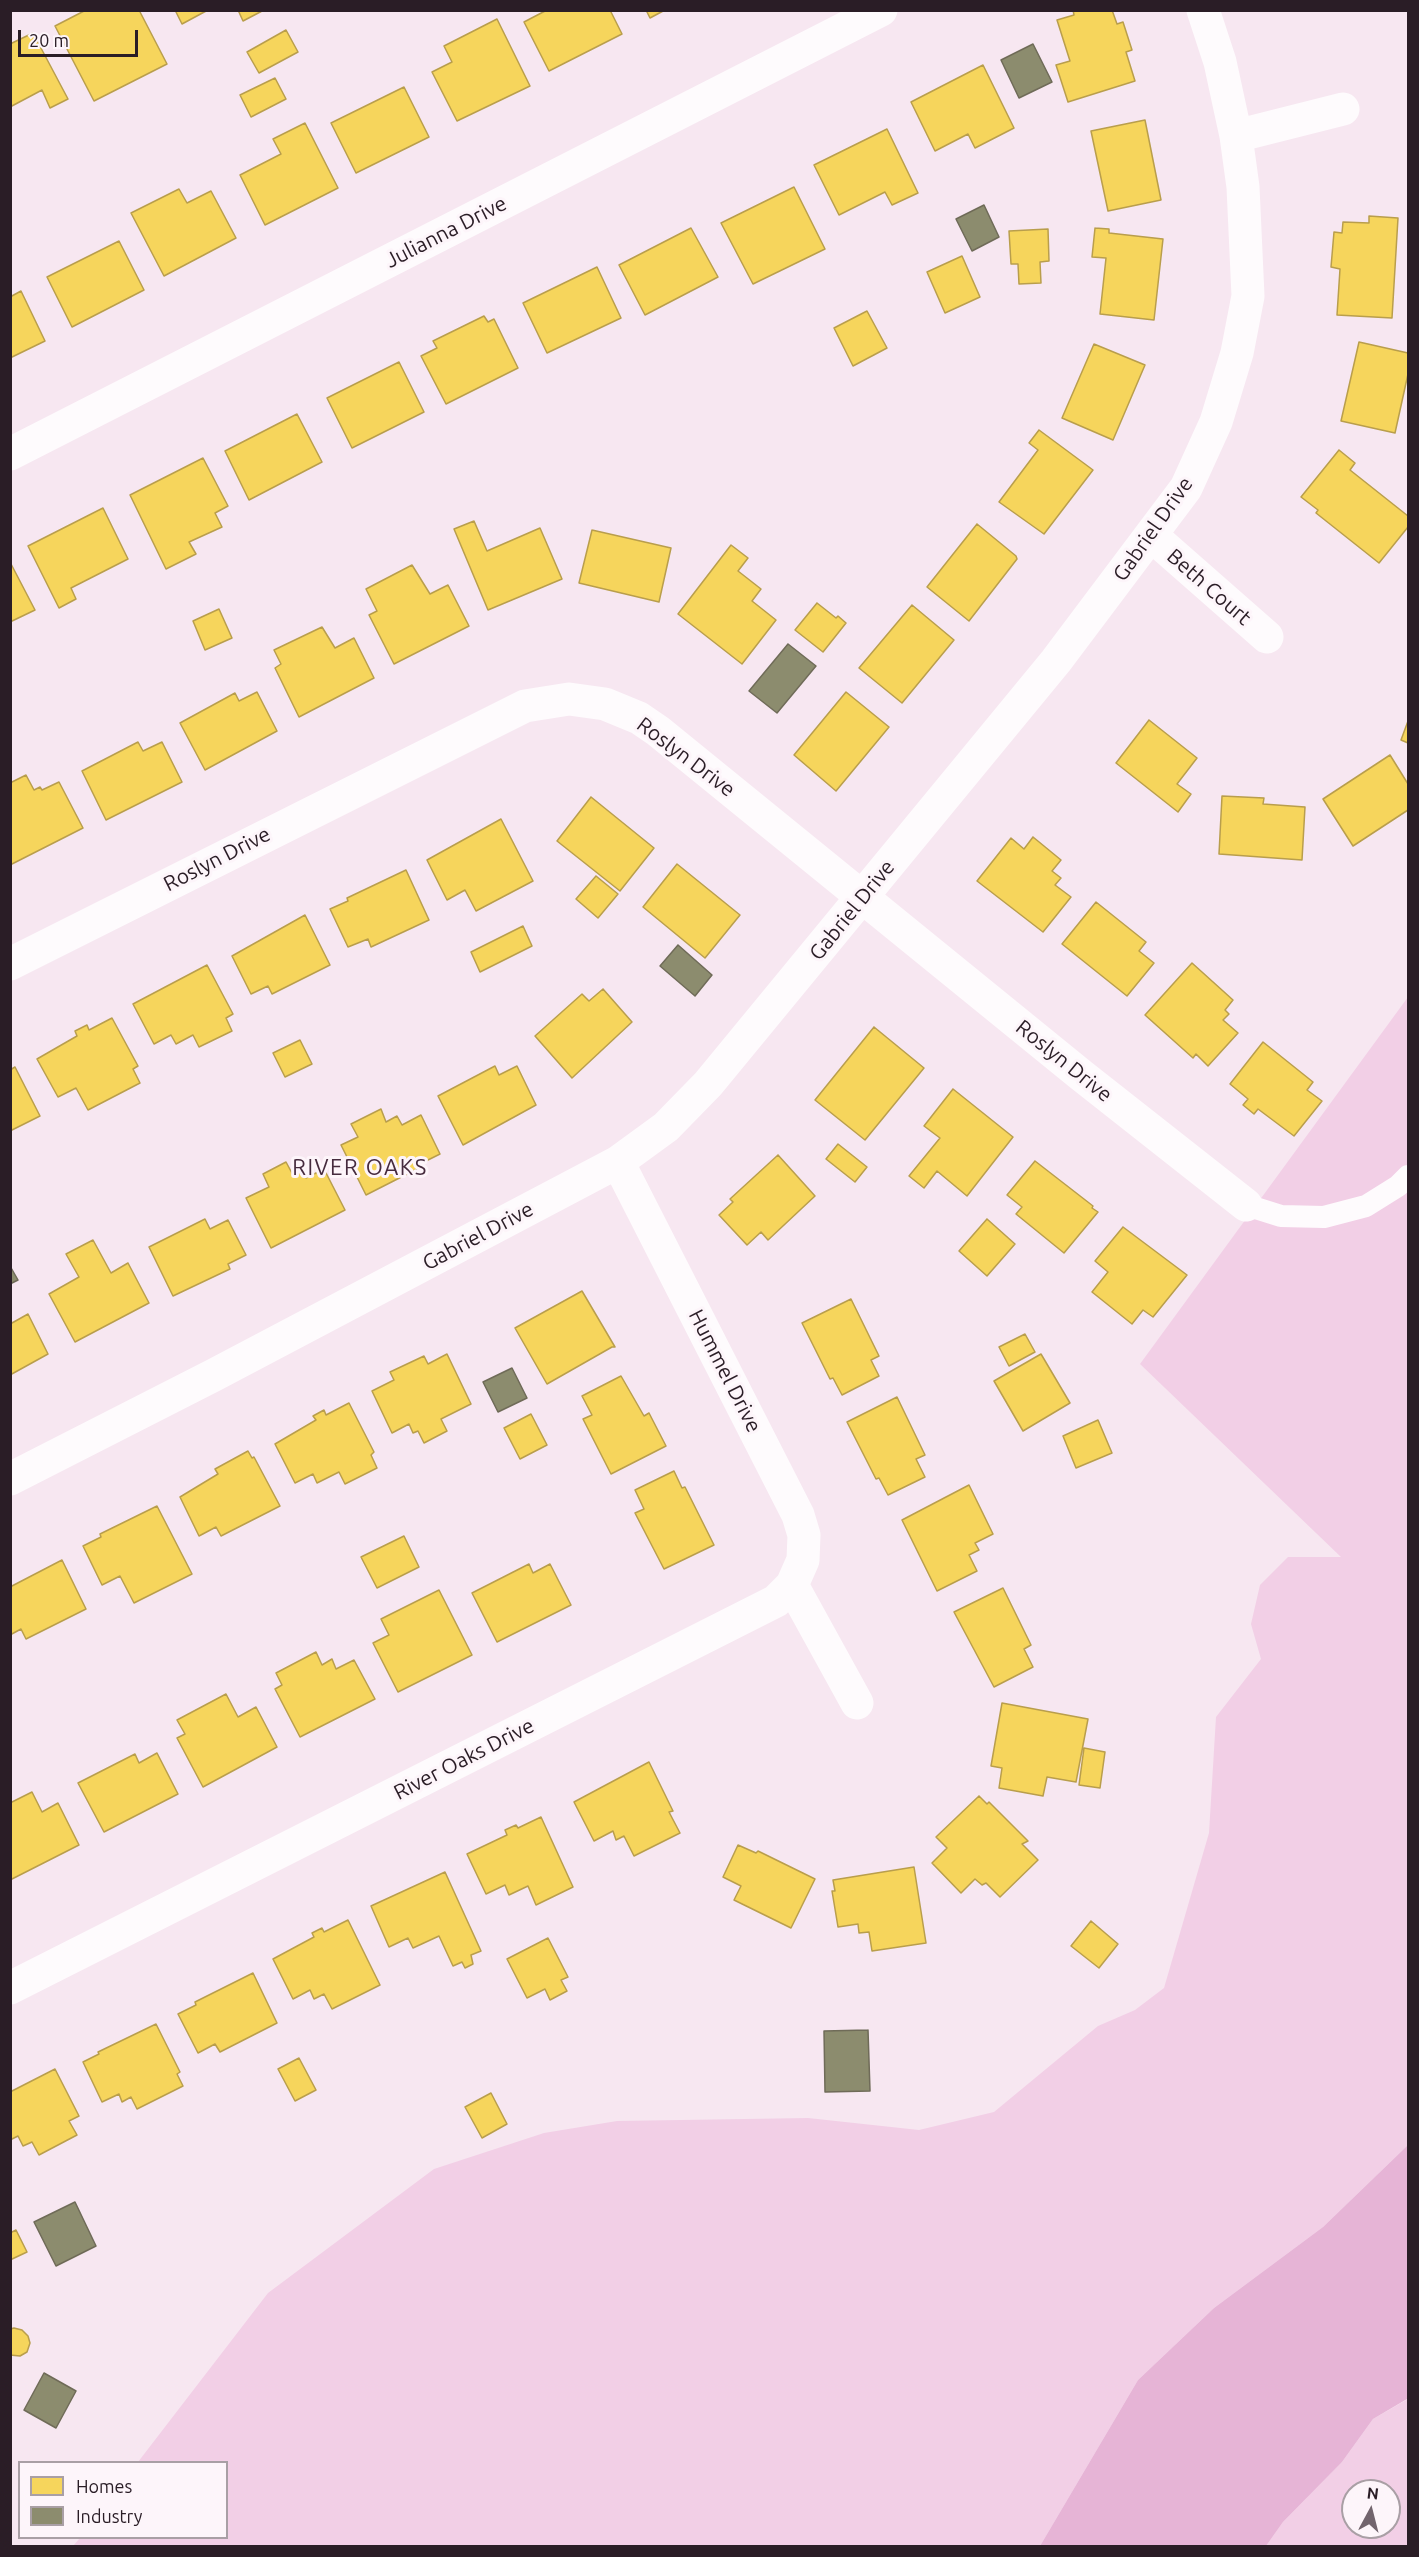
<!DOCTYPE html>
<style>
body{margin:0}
#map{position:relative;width:1419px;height:2557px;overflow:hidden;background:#f7e7f1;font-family:Ubuntu,sans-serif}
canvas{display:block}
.frame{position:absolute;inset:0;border:12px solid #2a1d26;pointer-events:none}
.legend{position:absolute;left:18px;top:2461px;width:210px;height:78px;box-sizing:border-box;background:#fdf5fa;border:2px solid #a99fa5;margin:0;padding:8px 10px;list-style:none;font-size:18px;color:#2a1d26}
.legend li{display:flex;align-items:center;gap:12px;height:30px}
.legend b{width:30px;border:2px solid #a99fa5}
.north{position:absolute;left:1341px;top:2479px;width:60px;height:60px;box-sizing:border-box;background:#fdf5fa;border:2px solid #a99fa5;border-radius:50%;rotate:7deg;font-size:16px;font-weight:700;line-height:24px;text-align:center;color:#2a1d26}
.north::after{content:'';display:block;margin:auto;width:21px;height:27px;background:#72646d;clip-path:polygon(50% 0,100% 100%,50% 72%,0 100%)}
.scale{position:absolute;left:18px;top:30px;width:120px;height:27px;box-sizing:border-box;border:3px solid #2a1d26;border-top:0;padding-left:8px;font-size:18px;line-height:21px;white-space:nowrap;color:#2a1d26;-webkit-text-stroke:4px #fdf5fa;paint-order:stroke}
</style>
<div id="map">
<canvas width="1419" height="2557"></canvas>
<div class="frame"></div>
<ul class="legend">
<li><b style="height:16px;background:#f6d55c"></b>Homes</li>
<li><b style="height:16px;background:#8c8c6e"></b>Industry</li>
</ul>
<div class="north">N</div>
<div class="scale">20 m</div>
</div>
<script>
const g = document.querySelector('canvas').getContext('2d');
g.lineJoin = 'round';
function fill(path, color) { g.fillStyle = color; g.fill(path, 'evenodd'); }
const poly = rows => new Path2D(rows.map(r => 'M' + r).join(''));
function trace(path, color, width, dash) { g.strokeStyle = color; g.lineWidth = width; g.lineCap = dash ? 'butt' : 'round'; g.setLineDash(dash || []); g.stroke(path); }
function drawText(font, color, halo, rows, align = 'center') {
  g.font = font + ' Ubuntu,sans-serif'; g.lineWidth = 6; g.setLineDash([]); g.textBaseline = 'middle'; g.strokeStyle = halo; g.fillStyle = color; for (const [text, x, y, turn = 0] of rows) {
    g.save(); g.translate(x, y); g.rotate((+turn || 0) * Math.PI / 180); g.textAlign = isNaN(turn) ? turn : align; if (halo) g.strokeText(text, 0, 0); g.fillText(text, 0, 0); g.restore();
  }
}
fill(poly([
 [1408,997,1408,2145,1323,2227,1214,2308,1138,2380,1040,2546,73,2546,80,2538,226,2538,226,2462,138,2462,268,2293,434,2169,544,2133,617,2121,808,2118,919,2130,994,2112,1098,2026,1135,2010,1164,1988,1209,1833,1216,1717,1261,1659,1251,1624,1260,1585,1288,1557,1341,1557,1140,1364],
 [1408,2399,1408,2546,1266,2546,1283,2522,1342,2462,1373,2419],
 [1353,2491,1389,2491,1389,2527,1353,2527]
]), '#f2cfe6');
fill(poly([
 [1408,2145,1408,2402,1407,2399,1373,2419,1342,2462,1283,2522,1266,2546,1040,2546,1138,2380,1214,2308,1323,2227]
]), '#e6b4d6');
const homes = poly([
 [86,10,139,10,167,64,94,101,55,26,86,10],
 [175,10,208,10,182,24,175,10],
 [238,10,264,10,243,21,238,10],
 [547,10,610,10,622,34,549,71,524,22,547,10],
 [646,10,665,10,650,18,646,10],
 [1073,10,1112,10,1117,24,1123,22,1132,50,1126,52,1135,81,1068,102,1056,65,1070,61,1057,20,1074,15,1073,10],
 [497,19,530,86,457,121,432,72,452,62,444,46,497,19],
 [286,30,298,52,259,73,247,52,286,30],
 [33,33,68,99,50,108,42,90,10,107,10,44,33,33],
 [983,65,1014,128,975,148,968,134,935,151,911,102,983,65],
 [275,78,286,99,251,117,240,95,275,78],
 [404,87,429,137,356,173,331,123,404,87],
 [1145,120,1161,200,1108,211,1091,131,1145,120],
 [305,123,338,188,265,225,240,175,281,154,273,139,305,123],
 [887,129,918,193,892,205,885,192,839,215,814,165,887,129],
 [794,187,825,249,753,284,721,223,794,187],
 [179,189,187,203,211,191,236,238,164,276,131,213,179,189],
 [1369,216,1398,218,1392,318,1337,315,1340,269,1331,267,1334,232,1342,233,1343,222,1369,223,1369,216],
 [691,228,718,277,645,315,619,265,691,228],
 [1095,228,1109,229,1109,233,1163,239,1154,320,1100,314,1106,258,1092,257,1095,228],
 [1048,229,1049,261,1040,262,1041,283,1019,284,1018,264,1011,264,1009,231,1048,229],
 [119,241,144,290,72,327,47,277,119,241],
 [962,256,980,297,945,313,927,272,962,256],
 [597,267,621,318,547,353,523,303,597,267],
 [21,291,45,341,10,358,10,297,21,291],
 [867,311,887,348,853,366,834,328,867,311],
 [484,316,488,322,494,319,518,368,446,404,421,356,437,348,433,341,484,316],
 [1359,342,1408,353,1408,374,1395,433,1341,421,1359,342],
 [1094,344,1145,365,1113,440,1062,418,1094,344],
 [399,362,424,412,352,448,327,398,399,362],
 [297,414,322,462,249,500,225,451,297,414],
 [1039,430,1093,470,1044,534,999,502,1038,450,1029,443,1039,430],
 [1339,450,1355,463,1350,470,1408,516,1408,527,1379,563,1316,513,1318,510,1301,497,1339,450],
 [203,458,228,506,215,513,222,527,189,542,196,554,166,569,130,495,203,458],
 [103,508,128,559,71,588,76,599,59,608,28,546,103,508],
 [474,521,487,551,540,528,562,579,488,610,454,529,474,521],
 [977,524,1016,556,1017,559,969,621,927,587,977,524],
 [592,530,671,548,659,602,579,583,592,530],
 [731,545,748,558,738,571,761,589,752,601,776,620,742,664,678,614,731,545],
 [10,562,35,610,10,622,10,562],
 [412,565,430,594,448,585,469,626,394,664,369,615,377,611,366,589,412,565],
 [817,603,836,618,838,616,846,623,823,652,795,630,817,603],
 [912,605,954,640,902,703,859,668,912,605],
 [219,609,232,638,205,650,193,621,219,609],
 [322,627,335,648,354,638,374,678,299,717,275,668,281,664,274,650,322,627],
 [257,692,277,731,205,770,180,723,235,693,239,701,257,692],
 [846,692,889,727,836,791,794,755,846,692],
 [1149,720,1197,758,1177,784,1191,794,1178,812,1116,763,1149,720],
 [1408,721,1408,743,1401,740,1408,721],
 [138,742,143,751,162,742,182,782,106,820,82,771,138,742],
 [1390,755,1408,784,1408,810,1353,846,1323,799,1390,755],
 [26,775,34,790,40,787,42,790,59,782,83,828,10,865,10,783,26,775],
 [1222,796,1264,798,1263,804,1305,807,1302,860,1219,854,1222,796],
 [591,797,654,848,620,891,557,841,591,797],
 [501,819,533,881,476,911,465,890,447,900,427,860,501,819],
 [1033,837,1061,860,1052,871,1061,878,1055,885,1071,897,1043,932,977,881,1011,838,1024,849,1033,837],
 [677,864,740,915,705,958,643,907,677,864],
 [406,870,429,920,371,947,368,939,348,947,330,909,348,901,347,898,406,870],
 [596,876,618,894,598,918,576,899,596,876],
 [1096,902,1146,942,1139,951,1154,963,1127,996,1062,944,1096,902],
 [305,915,330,965,272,994,268,986,251,994,232,956,305,915],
 [523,926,532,946,480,972,471,952,523,926],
 [1192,963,1233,1000,1225,1010,1229,1014,1223,1020,1238,1033,1208,1066,1196,1054,1193,1058,1145,1015,1192,963],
 [207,965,233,1014,226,1018,232,1031,199,1047,193,1035,176,1044,171,1035,154,1044,133,1004,207,965],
 [603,989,632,1022,572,1078,535,1036,582,994,589,1001,603,989],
 [112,1018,138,1066,133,1069,140,1083,88,1110,76,1088,58,1097,37,1059,77,1036,75,1031,87,1025,89,1030,112,1018],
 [874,1027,924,1068,865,1140,815,1100,874,1027],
 [300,1040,312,1064,285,1077,273,1053,300,1040],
 [1263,1042,1313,1082,1307,1090,1322,1101,1294,1136,1258,1109,1254,1114,1243,1105,1248,1099,1230,1084,1263,1042],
 [495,1066,499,1075,517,1066,536,1105,463,1145,438,1096,495,1066],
 [15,1067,40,1116,10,1131,10,1070,15,1067],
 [953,1089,1013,1137,967,1196,937,1171,924,1188,909,1176,940,1138,924,1126,953,1089],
 [381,1109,386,1122,397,1116,402,1125,421,1115,440,1154,422,1163,423,1166,366,1195,341,1145,358,1137,351,1124,381,1109],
 [838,1144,867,1167,855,1182,826,1159,838,1144],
 [778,1155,815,1196,768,1240,761,1232,747,1245,719,1215,733,1202,730,1199,778,1155],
 [1035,1161,1093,1206,1092,1208,1098,1212,1064,1253,1016,1214,1022,1207,1007,1195,1035,1161],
 [286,1162,293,1175,302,1170,306,1178,324,1169,345,1210,271,1248,246,1198,269,1187,263,1174,286,1162],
 [205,1219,210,1229,228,1220,246,1255,228,1264,230,1269,173,1296,149,1247,205,1219],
 [987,1219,1015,1244,987,1276,959,1251,987,1219],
 [1123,1227,1187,1275,1153,1317,1143,1310,1132,1324,1092,1292,1108,1272,1095,1261,1123,1227],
 [93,1240,111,1273,128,1263,149,1303,75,1342,49,1294,79,1277,66,1254,93,1240],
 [582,1291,615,1347,612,1347,547,1384,515,1328,582,1291],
 [851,1299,879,1356,871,1360,879,1376,842,1395,833,1378,830,1379,802,1323,851,1299],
 [28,1314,48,1354,10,1375,10,1319,12,1323,28,1314],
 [1025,1334,1035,1352,1009,1366,999,1347,1025,1334],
 [447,1354,471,1404,441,1419,447,1431,424,1443,418,1431,413,1433,409,1424,392,1433,372,1391,394,1380,390,1372,424,1356,428,1364,447,1354],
 [1041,1354,1070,1403,1023,1431,994,1381,1041,1354],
 [621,1376,644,1416,649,1413,666,1446,611,1474,583,1419,592,1415,582,1396,621,1376],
 [897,1397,925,1455,916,1459,925,1477,888,1495,879,1478,876,1479,847,1422,897,1397],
 [349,1403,374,1452,371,1455,377,1468,345,1484,339,1472,317,1483,313,1474,295,1483,275,1444,316,1420,313,1416,324,1410,326,1415,349,1403],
 [531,1414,547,1445,520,1459,504,1428,531,1414],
 [1098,1420,1112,1453,1076,1468,1063,1436,1098,1420],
 [248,1451,252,1458,254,1457,280,1506,221,1536,216,1527,199,1536,180,1497,218,1474,215,1469,248,1451],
 [674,1471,682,1488,685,1487,714,1545,664,1569,635,1513,644,1509,635,1490,674,1471],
 [969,1485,993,1534,975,1543,979,1550,969,1555,977,1571,937,1591,902,1520,969,1485],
 [157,1506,192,1574,134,1603,120,1576,102,1585,83,1546,101,1537,100,1534,157,1506],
 [404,1536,419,1567,377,1588,361,1557,404,1536],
 [62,1560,86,1609,26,1639,21,1629,10,1635,10,1587,62,1560],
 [529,1564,533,1573,550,1564,571,1605,497,1642,472,1593,529,1564],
 [1003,1588,1031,1645,1024,1649,1033,1667,994,1687,954,1612,1003,1588],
 [439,1590,472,1655,398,1692,373,1643,389,1635,381,1619,439,1590],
 [316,1652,322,1665,332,1659,336,1669,354,1660,375,1699,300,1737,275,1689,282,1685,276,1673,316,1652],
 [226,1694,238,1717,256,1707,277,1747,203,1787,177,1738,185,1734,177,1720,226,1694],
 [1002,1703,1088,1719,1076,1782,1047,1777,1043,1796,999,1788,1002,1768,991,1766,1002,1703],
 [1084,1748,1105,1752,1100,1788,1079,1785,1084,1748],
 [157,1753,178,1794,104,1832,78,1783,135,1754,139,1763,157,1753],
 [649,1762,673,1811,669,1812,680,1833,634,1856,624,1836,616,1840,613,1831,594,1841,574,1802,649,1762],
 [32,1792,42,1812,58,1803,79,1845,10,1880,10,1803,32,1792],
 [979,1796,987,1804,989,1802,1028,1841,1022,1844,1038,1860,1000,1897,986,1883,982,1885,975,1879,961,1893,932,1863,947,1848,936,1837,979,1796],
 [541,1817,573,1887,536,1905,528,1886,509,1895,505,1885,486,1894,467,1854,507,1835,505,1830,516,1825,518,1828,541,1817],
 [738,1845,756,1853,758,1851,815,1879,791,1928,734,1900,741,1886,723,1877,738,1845],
 [914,1867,926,1943,872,1951,869,1932,859,1933,858,1924,838,1927,832,1891,835,1891,833,1880,914,1867],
 [445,1872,481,1951,471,1955,473,1964,465,1968,462,1962,453,1966,439,1936,413,1948,408,1938,389,1947,371,1906,445,1872],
 [348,1920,380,1985,332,2009,324,1994,314,1999,310,1990,293,1999,273,1959,314,1937,312,1933,322,1928,324,1932,348,1920],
 [1091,1921,1118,1944,1099,1968,1071,1946,1091,1921],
 [548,1938,568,1977,561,1980,567,1991,550,2000,545,1989,527,1998,507,1959,548,1938],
 [253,1973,277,2023,220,2052,215,2044,198,2053,178,2014,196,2005,195,2002,253,1973],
 [156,2024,180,2072,177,2074,183,2086,137,2109,131,2097,122,2102,119,2094,102,2102,83,2062,99,2054,98,2052,156,2024],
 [299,2058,316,2090,295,2101,278,2069,299,2058],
 [55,2069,79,2116,69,2121,77,2135,39,2155,32,2142,23,2146,18,2136,10,2140,10,2092,55,2069],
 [491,2093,507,2124,482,2138,465,2107,491,2093],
 [16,2230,27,2252,10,2260,10,2233,16,2230],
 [14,2328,22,2330,28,2336,30,2343,27,2352,20,2356,10,2355,10,2329,14,2328]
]);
fill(homes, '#f6d55c');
trace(homes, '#b99e4c', 1.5);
const industry = poly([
 [1033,44,1052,82,1019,98,1001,60,1033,44],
 [984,205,999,237,972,251,956,219,984,205],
 [788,644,816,666,777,713,749,691,788,644],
 [678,945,712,975,695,996,660,966,678,945],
 [10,1266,18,1280,10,1284,10,1266],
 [512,1368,527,1398,498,1412,483,1382,512,1368],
 [868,2030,870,2091,825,2092,824,2031,868,2030],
 [75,2202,96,2246,56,2266,34,2222,75,2202],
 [44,2373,76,2391,56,2428,24,2410,44,2373]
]);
fill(industry, '#8c8c6e');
trace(industry, '#6f6b58', 1.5);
trace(poly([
 [1246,1205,1281,1216,1324,1217,1366,1206,1398,1186,1408,1176]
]), '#fefbfd', 22);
trace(poly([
 [1236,136,1343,109],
 [10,454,881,10],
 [1152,536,1267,637],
 [10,964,525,706,569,699,605,704,639,718,658,731,1081,1075,1246,1205],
 [10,1479,214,1375,618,1162,666,1127,708,1084,1056,661,1186,488,1216,422,1237,353,1248,296,1243,187,1236,136,1220,62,1203,10],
 [792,1585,857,1703],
 [10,1988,776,1601,792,1585,803,1560,804,1535,798,1515,618,1162]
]), '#fefbfd', 33);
drawText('21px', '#2a1d26', '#fdf5fa', [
 ["Julianna Drive",446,232,-27],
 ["Gabriel Drive",1153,529,-55],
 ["Beth Court",1209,587,41],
 ["Roslyn Drive",686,757,37],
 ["Roslyn Drive",217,859,-27],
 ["Gabriel Drive",852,910,-51],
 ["Roslyn Drive",1064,1061,39],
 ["Gabriel Drive",478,1236,-28],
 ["Hummel Drive",725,1371,63],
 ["River Oaks Drive",464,1759,-27]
]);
g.letterSpacing = '1.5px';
drawText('22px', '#462b3e', '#fdf5fa', [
 ["RIVER OAKS",360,1168]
]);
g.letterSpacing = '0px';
</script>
